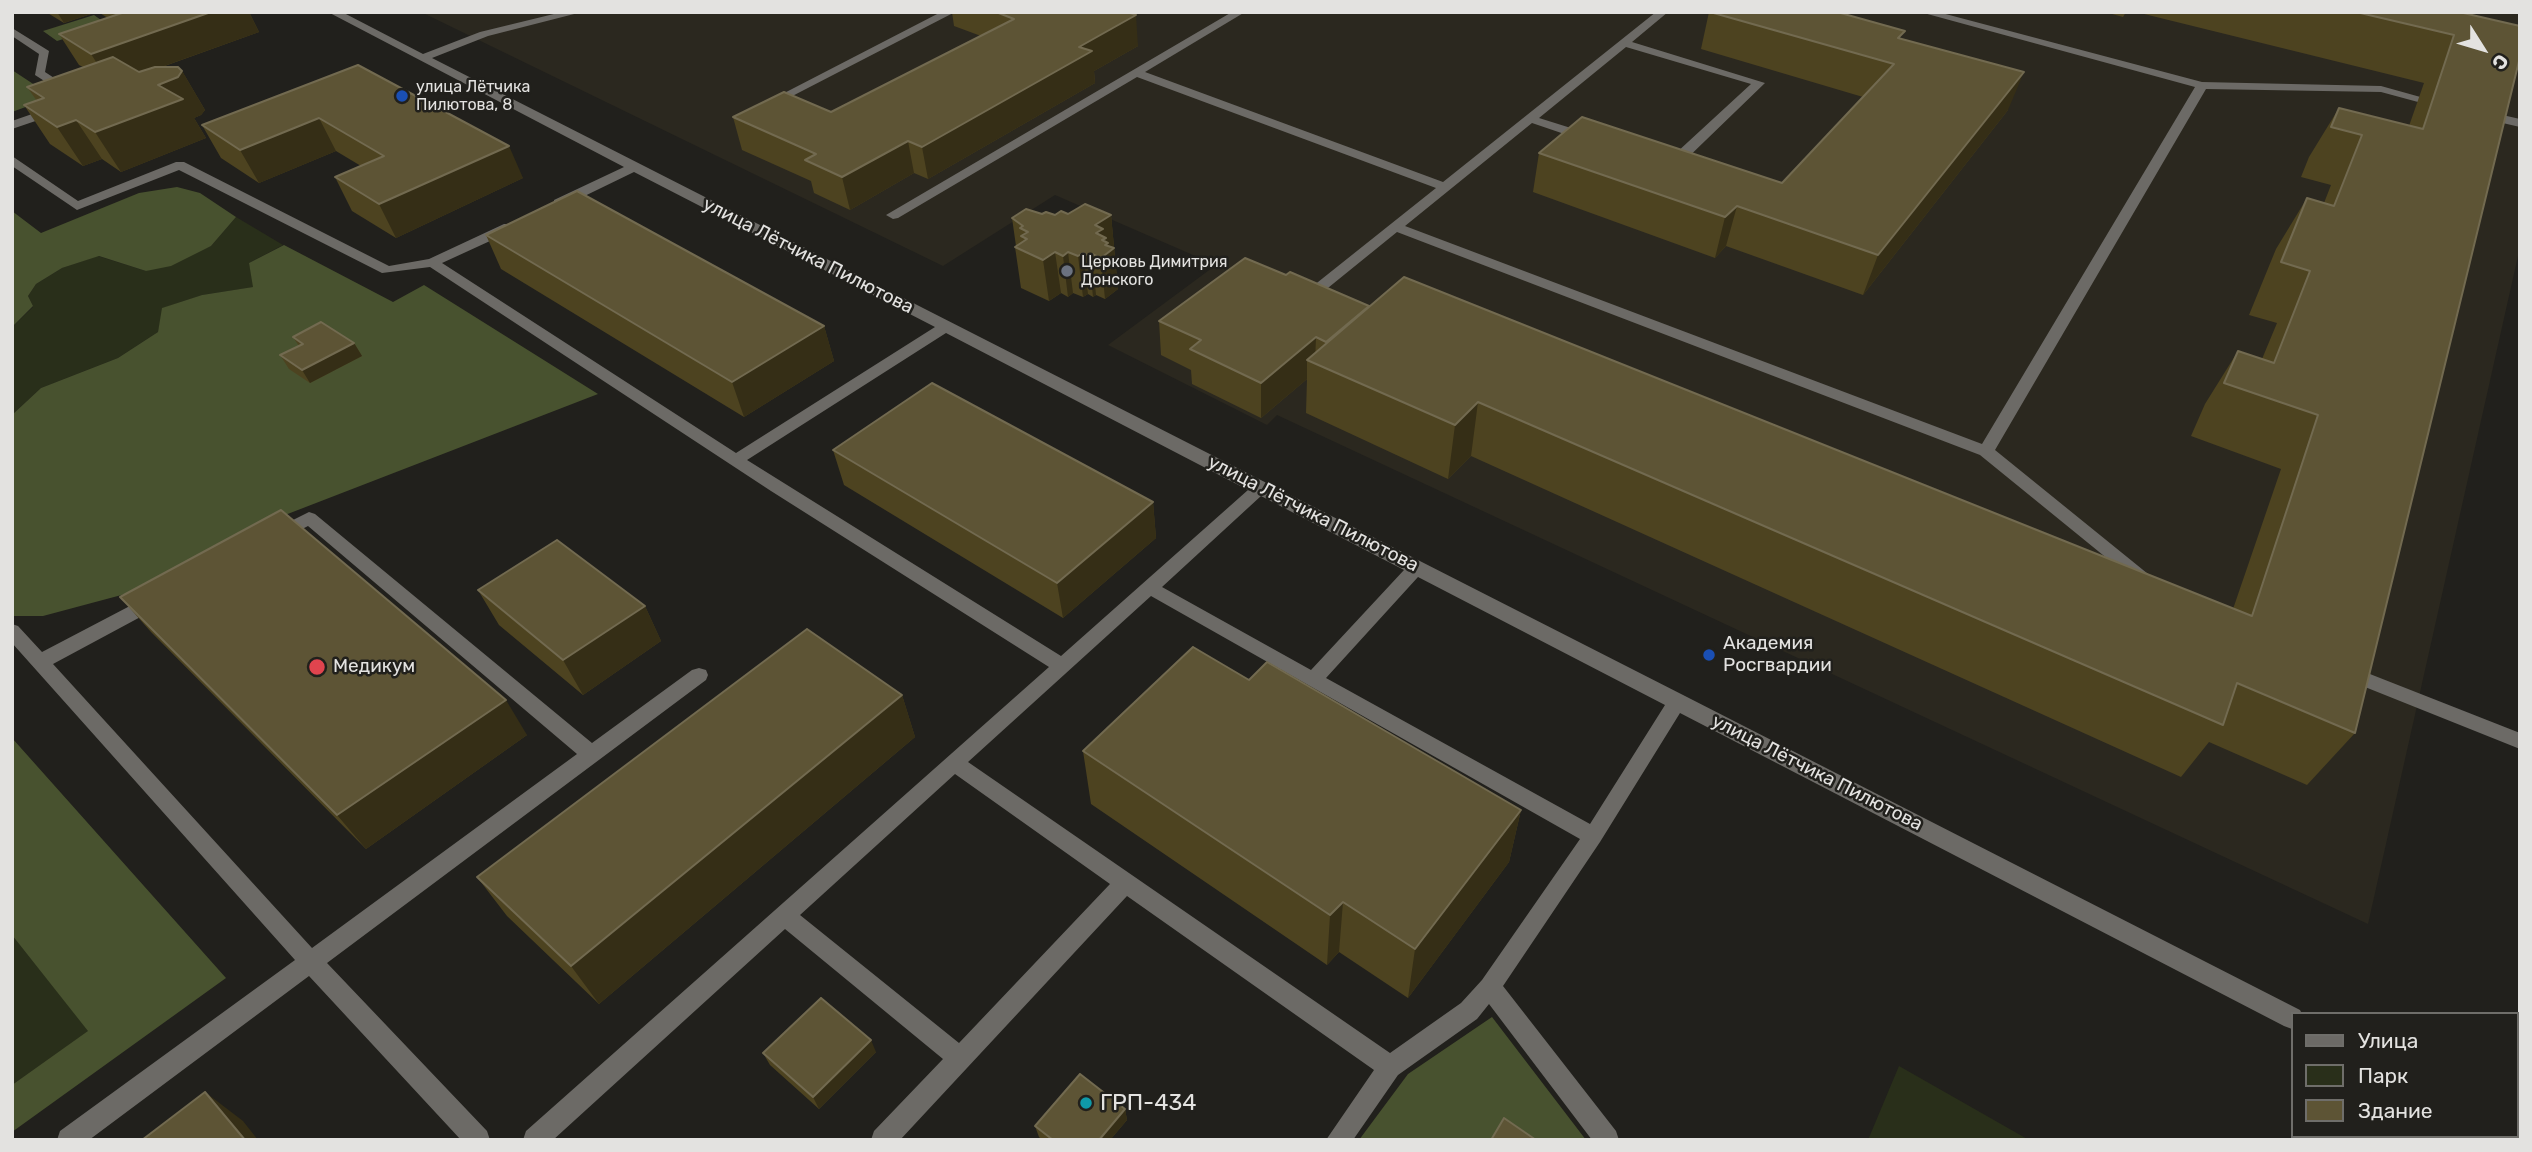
<!DOCTYPE html>
<meta charset="utf-8">
<style>
body{margin:0}
#map{position:relative;width:2532px;height:1152px;overflow:hidden;background:#21201c;font-family:Rubik,sans-serif}
canvas{display:block}
.frame{position:absolute;inset:0;border:14px solid #e3e2e0;pointer-events:none}
.legend{position:absolute;left:2291px;top:1012px;width:228px;height:126px;box-sizing:border-box;background:#21201c;border:2px solid #6f6e6a;margin:0;padding:9px 12px;list-style:none;font-size:21px;color:#e3e2e0}
.legend li{display:flex;align-items:center;gap:14px;height:35px}
.legend b{width:35px;border:2px solid #6f6e6a}
.north{position:absolute;left:2448px;top:14px;width:70px;height:70px;-webkit-text-stroke:5px #21201c;paint-order:stroke;rotate:127deg;font-size:19px;font-weight:700;line-height:28px;text-align:center;color:#e3e2e0}
.north::after{content:'';display:block;margin:auto;width:24px;height:32px;background:#e3e2e0;clip-path:polygon(50% 0,100% 100%,50% 72%,0 100%)}
</style>
<div id="map">
<canvas width="2532" height="1152"></canvas>
<div class="frame"></div>
<ul class="legend">
<li><b style="height:9px;background:#6c6a66"></b>Улица</li>
<li><b style="height:19px;background:#292f1a"></b>Парк</li>
<li><b style="height:19px;background:#5d5435"></b>Здание</li>
</ul>
<div class="north">С</div>
</div>
<script>
const g = document.querySelector('canvas').getContext('2d');
g.lineJoin = 'round';
function fill(path, color) { g.fillStyle = color; g.fill(path, 'evenodd'); }
const poly = rows => new Path2D(rows.map(r => 'M' + r).join(''));
function trace(path, color, width, dash) { g.strokeStyle = color; g.lineWidth = width; g.lineCap = dash ? 'butt' : 'round'; g.setLineDash(dash || []); g.stroke(path); }
function drawText(font, color, halo, rows, align = 'center') {
  g.font = font + ' Rubik,sans-serif'; g.lineWidth = 5; g.setLineDash([]); g.textBaseline = 'middle'; g.strokeStyle = halo; g.fillStyle = color; for (const [text, x, y, turn = 0] of rows) {
    g.save(); g.translate(x, y); g.rotate((+turn || 0) * Math.PI / 180); g.textAlign = isNaN(turn) ? turn : align; if (halo) g.strokeText(text, 0, 0); g.fillText(text, 0, 0); g.restore();
  }
}
fill(poly([
 [421,12,2520,12,2520,247,2368,924,1277,415,1267,425,1108,345,1216,265,1055,195,943,266]
]), '#2b281f');
fill(poly([
 [236,217,283,245,249,263,254,287,202,295,163,308,158,332,118,358,41,388,12,415,12,327,33,307,28,296,36,284,62,268,98,256,146,271,211,246],
 [12,935,89,1031,12,1085],
 [1899,1066,2029,1140,1868,1140]
]), '#292f1a');
fill(poly([
 [94,15,108,25,57,41,43,31],
 [12,70,53,97,12,112],
 [177,187,200,193,236,217,211,246,171,266,146,271,99,256,62,268,36,284,28,296,33,306,12,327,12,211,41,233,139,193],
 [284,245,393,302,424,285,598,394,285,515,129,593,43,616,12,616,12,415,41,388,118,358,158,332,162,308,202,295,253,287,249,263],
 [12,738,226,978,12,1132,12,1085,88,1031,12,935],
 [1492,1017,1586,1140,1359,1140,1408,1074]
]), '#48522f');
fill(poly([
 [328,12,342,12,423,54,480,32,562,12,582,12,488,36,432,58,1685,696,2300,1010,2302,1014,2292,1014,2292,1029,2284,1026,1680,713,1600,842,1503,986,1616,1131,1619,1140,1592,1140,1489,1004,1477,1019,1398,1075,1353,1140,1326,1140,1374,1070,1127,896,900,1140,871,1140,874,1131,943,1059,785,929,553,1140,523,1140,526,1131,1049,667,771,491,430,267,382,273,179,170,77,210,12,166,12,156,78,201,176,162,184,162,389,266,429,259,504,224,514,224,514,230,442,263,736,453,935,327,634,172,564,206,554,206,554,200,624,167,328,12],
 [946,333,1248,490,1061,656,747,460,946,333],
 [1261,496,1404,570,1311,670,1162,587,1261,496],
 [1418,577,1665,705,1590,824,1326,678,1418,577],
 [1151,596,1580,839,1482,980,1461,1003,1390,1053,968,762,1151,596],
 [955,774,1110,884,959,1043,800,915,955,774],
 [941,12,955,12,773,106,763,104,941,12],
 [1232,12,1245,12,1145,72,1443,182,1656,12,1668,12,1632,42,1765,83,1676,169,1668,169,1663,165,1751,84,1626,47,1539,118,1590,134,1590,140,1582,140,1532,123,1405,226,1982,444,2195,87,1920,12,1938,12,2202,82,2381,86,2424,98,2418,102,2381,92,2206,89,1995,450,2153,578,2156,582,2153,586,2147,588,2141,586,1980,455,1397,232,1318,296,1308,296,1308,290,1436,188,1137,77,898,218,893,219,886,215,1232,12],
 [12,28,49,51,45,72,71,89,71,93,63,93,35,75,39,54,12,36,12,28],
 [55,106,61,110,59,113,12,129,12,121,55,106],
 [2485,111,2520,119,2520,127,2481,118,2479,115,2485,111],
 [309,512,315,514,592,743,692,670,699,668,706,670,708,675,706,680,327,963,487,1131,490,1140,461,1140,309,976,89,1140,57,1140,60,1131,295,960,12,643,12,624,18,626,42,652,147,597,159,597,162,602,159,607,53,664,312,948,577,754,308,526,285,538,273,538,271,534,273,530,309,512],
 [2347,665,2520,733,2520,749,2340,677,2338,672,2340,667,2347,665],
 [2516,1121,2520,1122,2520,1140,2507,1140,2505,1136,2516,1136,2516,1121]
]), '#6c6a66');
fill(poly([
 [46,12,97,12,64,23],
 [98,12,249,12,259,32,162,67,182,71,205,110,201,115,194,118,206,138,121,172,102,159,83,166,50,144,24,105,37,101,27,87,83,67,79,65,59,34,108,18],
 [952,12,1127,12,1138,46,1094,71,1095,83,928,179,914,173,850,210,814,193,811,181,742,150,733,117,831,112,981,36,954,26],
 [1709,12,1902,39,2008,110,1863,295,1726,246,1715,258,1533,192,1539,153,1782,183,1863,97,1701,49],
 [2105,12,2126,12,2123,17],
 [2136,12,2459,12,2355,733,2307,785,2209,742,2181,777,1471,456,1448,479,1306,413,1307,379,1261,418,1192,384,1191,370,1161,355,1159,321,1286,275,1369,306,2233,609,2281,469,2191,436,2205,404,2238,351,2262,359,2277,323,2249,315,2276,249,2307,198,2324,203,2331,185,2301,177,2309,157,2339,108,2409,126,2424,83],
 [358,65,523,178,396,238,352,211,335,177,361,166,336,151,259,183,221,158,202,125],
 [1042,214,1055,215,1068,214,1111,215,1118,289,1105,299,1096,295,1093,297,1088,294,1083,297,1073,293,1068,297,1061,293,1049,301,1021,288,1015,247,1016,246,1012,218],
 [486,235,824,326,834,361,744,417,501,269],
 [293,337,354,343,362,356,310,383,289,369,280,355,299,346],
 [833,450,1153,502,1156,538,1063,618,844,485],
 [478,590,645,606,661,641,583,695,499,625],
 [120,597,527,735,366,849,151,632],
 [1249,680,1521,810,1509,862,1408,998,1339,952,1327,965,1091,804,1083,751],
 [902,695,915,737,599,1004,507,916,477,877],
 [876,1052,819,1109,770,1065,763,1053],
 [1125,1109,1127,1120,1110,1140,1042,1140,1039,1137,1035,1126]
]), '#4d4320');
fill(poly([
 [57,12,97,12,64,23],
 [211,12,249,12,259,32,111,85,91,54],
 [1136,15,1138,46,1094,71,1095,83,928,179,922,147,1079,47],
 [182,71,205,110,201,115,194,118,206,138,121,172,95,132,158,85],
 [2024,72,2008,110,1863,295,1878,255],
 [319,118,336,151,259,183,240,150],
 [76,120,102,159,83,166,57,127],
 [908,141,914,173,850,210,842,177],
 [509,146,523,178,396,238,379,204],
 [1737,206,1726,246,1715,258,1725,217],
 [1111,215,1118,289,1105,299,1101,258,1095,225],
 [1055,252,1061,293,1049,301,1043,260],
 [1068,252,1073,293,1068,297,1063,256],
 [1083,253,1088,294,1083,297,1078,256],
 [1092,254,1096,295,1093,297,1089,256],
 [824,326,834,361,744,417,732,382],
 [1316,337,1315,363,1307,360,1307,379,1261,418,1261,383],
 [354,343,362,356,310,383,302,370],
 [1478,402,1471,456,1448,479,1455,425],
 [1153,502,1156,538,1063,618,1057,583],
 [645,606,661,641,583,695,563,660],
 [902,695,915,737,599,1004,571,966],
 [506,700,527,735,366,849,337,815],
 [1521,810,1509,862,1408,998,1415,949],
 [1343,902,1339,952,1327,965,1330,915],
 [871,1040,876,1052,819,1109,813,1097],
 [205,1092,243,1121,258,1140,245,1140],
 [1125,1109,1127,1120,1110,1140,1099,1140]
]), '#352e16');
const building = poly([
 [125,12,211,12,91,54,59,34,125,12],
 [996,12,1127,12,1136,15,1079,47,1092,51,922,147,908,141,842,177,805,160,816,154,733,117,784,92,831,112,1014,19,996,12],
 [1710,12,1837,12,1905,31,1898,38,2024,72,1878,255,1737,206,1725,217,1539,153,1582,117,1782,183,1894,64,1710,12],
 [2356,12,2459,12,2520,26,2520,57,2355,733,2237,683,2223,725,1478,402,1455,425,1307,360,1404,277,2252,616,2318,415,2224,383,2238,351,2274,363,2310,271,2281,262,2307,198,2334,206,2362,135,2331,127,2339,108,2423,129,2454,35,2356,12],
 [113,57,139,72,155,67,178,67,182,71,178,77,158,85,183,99,95,132,76,120,57,127,24,105,44,98,27,87,113,57],
 [358,65,509,146,379,204,335,177,384,156,319,118,240,150,202,125,358,65],
 [577,191,824,326,732,382,486,235,577,191],
 [1085,204,1111,215,1095,225,1103,229,1096,233,1106,238,1102,240,1108,243,1105,245,1114,248,1101,258,1092,254,1089,256,1083,253,1078,256,1068,252,1063,256,1055,252,1043,260,1015,247,1027,239,1021,236,1028,232,1020,228,1023,226,1012,218,1026,209,1042,214,1046,212,1055,215,1061,211,1068,214,1085,204],
 [1245,258,1286,275,1290,272,1369,306,1326,342,1316,337,1261,383,1190,349,1201,340,1159,321,1245,258],
 [321,322,354,343,302,370,280,355,303,344,293,337,321,322],
 [932,383,1153,502,1057,583,833,450,932,383],
 [281,510,506,700,337,815,120,597,281,510],
 [557,540,645,606,563,660,478,590,557,540],
 [807,629,902,695,571,966,477,877,807,629],
 [1193,647,1249,680,1267,662,1521,810,1415,949,1343,902,1330,915,1083,751,1193,647],
 [821,998,871,1040,813,1097,763,1053,821,998],
 [1080,1074,1125,1109,1099,1140,1053,1140,1035,1126,1080,1074],
 [205,1092,245,1140,142,1140,205,1092],
 [1504,1118,1536,1140,1491,1140,1504,1118]
]);
fill(building, '#5d5435');
trace(building, '#726a50', 2);
for (const [x, y, r, color] of [
 [402,96,7,"#1a4fb4"],
 [1067,271,7,"#6b7280"],
 [1709,655,7,"#1a4fb4"],
 [317,667,9,"#e0444e"],
 [1086,1103,7,"#0f9aa8"]
]) { const dot = new Path2D(); dot.arc(x, y, r, 0, 2 * Math.PI); g.fillStyle = color; g.fill(dot); trace(dot, '#21201c', 2.5); }
drawText('16px', '#e3e2e0', '#21201c', [
 ["улица Лётчика",416,87],
 ["Пилютова, 8",416,105],
 ["Церковь Димитрия",1081,262],
 ["Донского",1081,280]
], 'left');
drawText('19px', '#e3e2e0', '#21201c', [
 ["улица Лётчика Пилютова",808,256,27],
 ["улица Лётчика Пилютова",1313,514,27],
 ["улица Лётчика Пилютова",1817,773,27]
]);
drawText('19px', '#e3e2e0', '#21201c', [
 ["Академия",1723,644],
 ["Росгвардии",1723,666],
 ["Медикум",333,667]
], 'left');
drawText('23px', '#e3e2e0', '#21201c', [
 ["ГРП-434",1100,1103]
], 'left');
</script>
